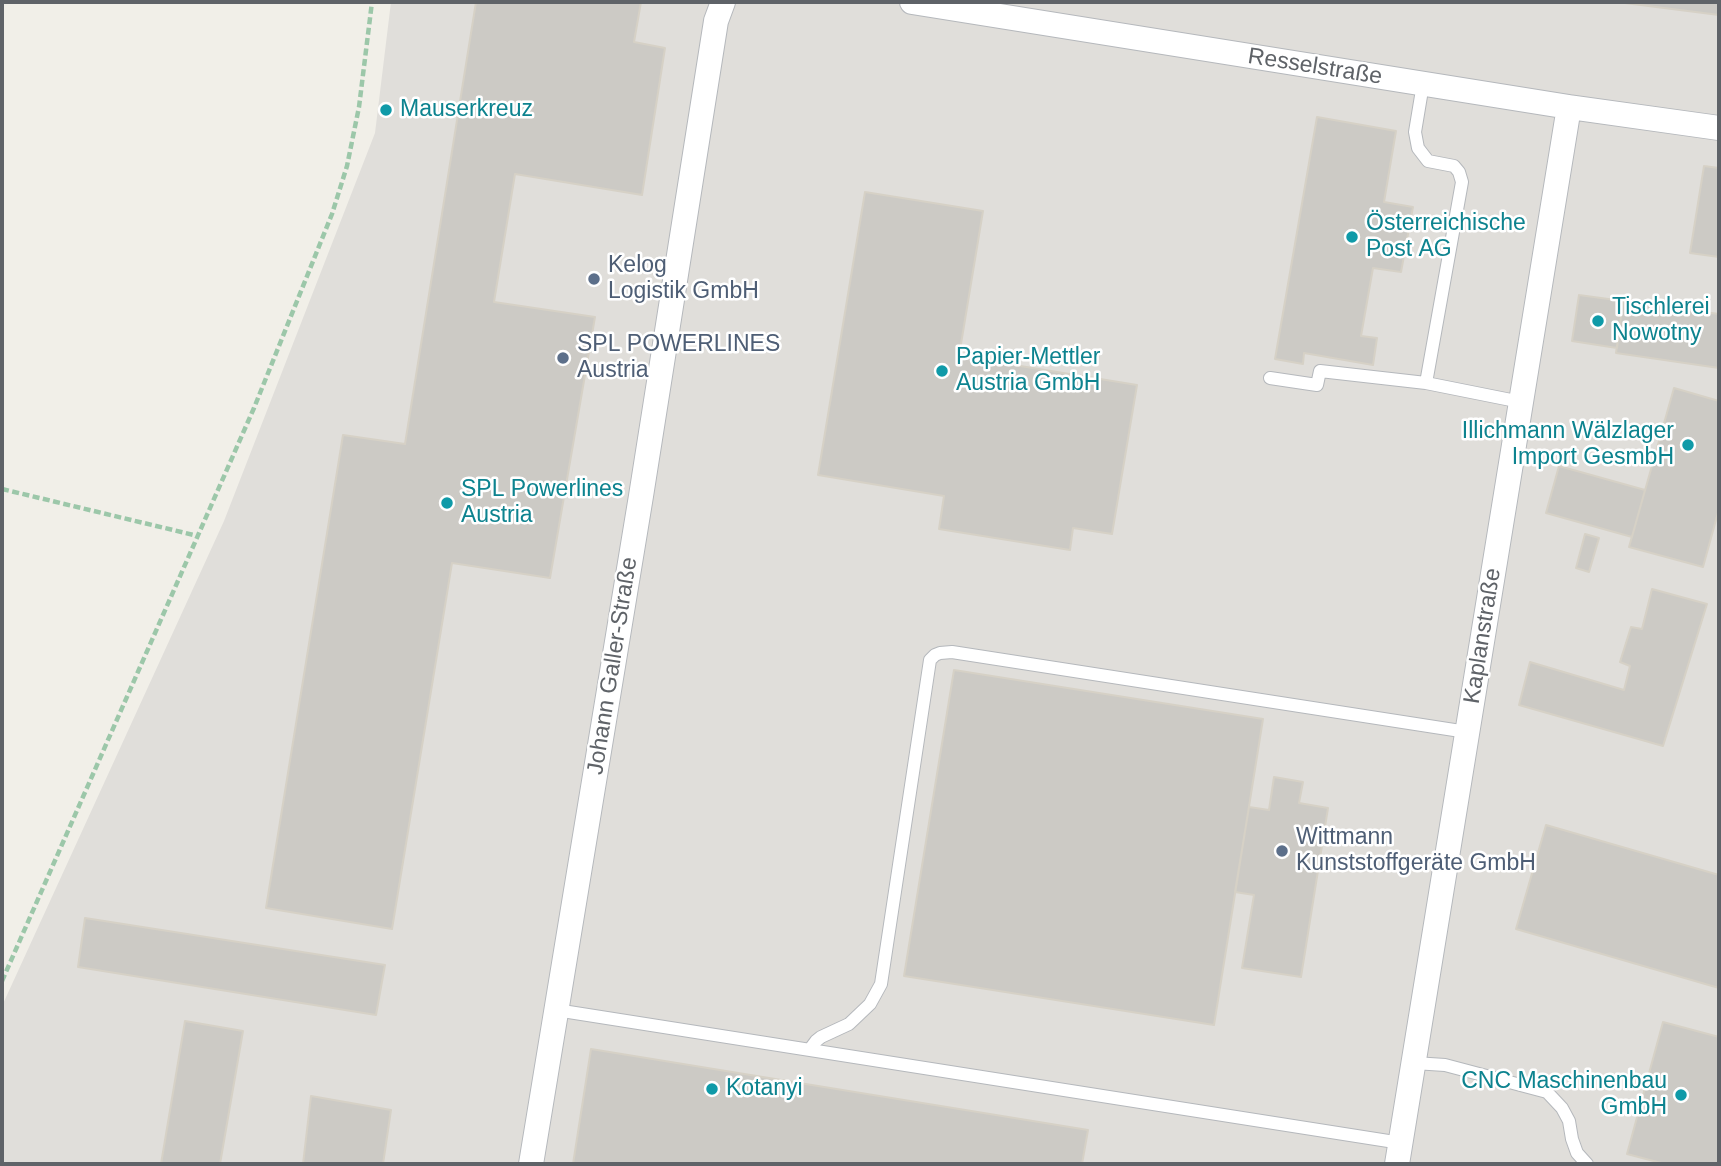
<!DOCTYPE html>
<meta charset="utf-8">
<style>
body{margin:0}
#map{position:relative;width:1721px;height:1166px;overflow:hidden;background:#f1efe8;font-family:Helvetica,sans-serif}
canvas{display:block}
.frame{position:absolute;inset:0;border:4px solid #5f6368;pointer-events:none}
</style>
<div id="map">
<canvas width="1721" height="1166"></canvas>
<div class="frame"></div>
</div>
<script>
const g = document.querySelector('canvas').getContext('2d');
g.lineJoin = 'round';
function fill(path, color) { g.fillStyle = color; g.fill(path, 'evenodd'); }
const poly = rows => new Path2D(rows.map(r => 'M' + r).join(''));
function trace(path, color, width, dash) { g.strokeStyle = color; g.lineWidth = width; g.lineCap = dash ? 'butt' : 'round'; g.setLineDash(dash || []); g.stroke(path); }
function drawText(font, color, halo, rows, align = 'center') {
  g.font = font + ' Helvetica,sans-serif'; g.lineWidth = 5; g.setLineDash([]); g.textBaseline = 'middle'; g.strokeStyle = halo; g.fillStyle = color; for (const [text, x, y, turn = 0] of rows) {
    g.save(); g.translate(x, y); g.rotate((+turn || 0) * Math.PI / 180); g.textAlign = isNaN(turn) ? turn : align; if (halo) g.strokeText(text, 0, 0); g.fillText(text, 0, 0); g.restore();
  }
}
fill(poly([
 [391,2,1719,2,1719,1164,2,1164,2,1006,224,521,375,133]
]), '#e0deda');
const building = poly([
 [476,2,641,2,634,42,665,48,642,195,515,174,494,302,595,317,550,578,452,563,392,929,266,908,343,435,405,444,476,2],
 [1617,2,1719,2,1719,15,1617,2],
 [1317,117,1396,131,1384,202,1413,207,1401,272,1373,268,1361,336,1377,338,1373,365,1304,353,1303,364,1275,359,1317,117],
 [1704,166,1719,168,1719,257,1690,253,1704,166],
 [865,192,983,211,959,356,1137,385,1112,534,1073,528,1070,550,939,529,944,496,818,475,865,192],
 [1579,295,1623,301,1617,348,1572,341,1579,295],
 [1623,301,1719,314,1719,368,1616,353,1623,301],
 [1674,388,1719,401,1719,509,1703,567,1629,547,1674,388],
 [1559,466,1645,490,1632,537,1546,513,1559,466],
 [1585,534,1599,538,1589,572,1576,568,1585,534],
 [1652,589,1707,604,1663,746,1519,705,1530,662,1624,690,1630,666,1620,662,1631,627,1642,629,1652,589],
 [954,670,1263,719,1214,1025,904,976,954,670],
 [1274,777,1303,782,1299,803,1328,808,1301,977,1242,968,1254,895,1235,892,1249,807,1269,810,1274,777],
 [1546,825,1719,875,1719,988,1516,929,1546,825],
 [85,918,385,965,376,1015,78,967,85,918],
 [185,1021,243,1031,220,1164,161,1164,185,1021],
 [1663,1022,1719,1037,1719,1164,1665,1164,1627,1154,1663,1022],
 [591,1049,1088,1130,1082,1164,573,1164,591,1049],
 [311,1096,391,1110,383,1164,303,1164,311,1096]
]);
fill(building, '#cccac5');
trace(building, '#d6d1c6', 2);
const service = poly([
 [1423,84,1415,132,1418,148,1428,161,1454,166,1459,172,1462,182,1426,383,1521,402],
 [1270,378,1317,385,1320,371,1426,383],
 [556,1010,1401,1143],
 [810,1049,816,1041,821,1037,849,1024,870,1004,881,984,930,660,935,655,940,653,952,652,1467,732],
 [1414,1063,1445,1065,1547,1092,1562,1108,1569,1121,1572,1139,1577,1153,1587,1164]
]);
const minor = poly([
 [912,2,1569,107,1719,128],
 [531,1164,641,496,716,21,723,2],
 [1397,1164,1569,107]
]);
trace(service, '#b5b8bc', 14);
trace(minor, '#b5b8bc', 26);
trace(poly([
 [2,489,198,536],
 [2,981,254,408,332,214,347,166,359,107,372,2]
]), '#9cc7a9', 4.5, [7, 3.5]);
trace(service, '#fff', 12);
trace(minor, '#fff', 24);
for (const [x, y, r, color] of [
 [386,110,7,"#0f9aa8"],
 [1352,237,7,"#0f9aa8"],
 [594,279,7,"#5c6f8a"],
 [1598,321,7,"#0f9aa8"],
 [563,358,7,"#5c6f8a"],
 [942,371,7,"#0f9aa8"],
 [1688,445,7,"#0f9aa8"],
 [447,503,7,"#0f9aa8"],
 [1282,851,7,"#5c6f8a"],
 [712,1089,7,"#0f9aa8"],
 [1681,1095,7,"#0f9aa8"]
]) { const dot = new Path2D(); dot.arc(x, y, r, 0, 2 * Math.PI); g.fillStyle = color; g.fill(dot); trace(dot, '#fff', 2.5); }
drawText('23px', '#5f6368', '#fff', [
 ["Resselstraße",1315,67,9],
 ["Kaplanstraße",1483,636,-81],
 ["Johann Galler-Straße",613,666,-81]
]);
drawText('23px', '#0d838f', '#fff', [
 ["Mauserkreuz",400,110],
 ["Österreichische",1366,224],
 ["Post AG",1366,250],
 ["Tischlerei",1612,308],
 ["Nowotny",1612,334],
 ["Papier-Mettler",956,358],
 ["Austria GmbH",956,384],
 ["Illichmann Wälzlager",1674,432,"right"],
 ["Import GesmbH",1674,458,"right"],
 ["SPL Powerlines",461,490],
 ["Austria",461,516],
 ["CNC Maschinenbau",1667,1082,"right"],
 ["GmbH",1667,1108,"right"],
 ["Kotanyi",726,1089]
], 'left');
drawText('23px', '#4e5e75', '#fff', [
 ["Kelog",608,266],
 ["Logistik GmbH",608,292],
 ["SPL POWERLINES",577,345],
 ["Austria",577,371],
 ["Wittmann",1296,838],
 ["Kunststoffgeräte GmbH",1296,864]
], 'left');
</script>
